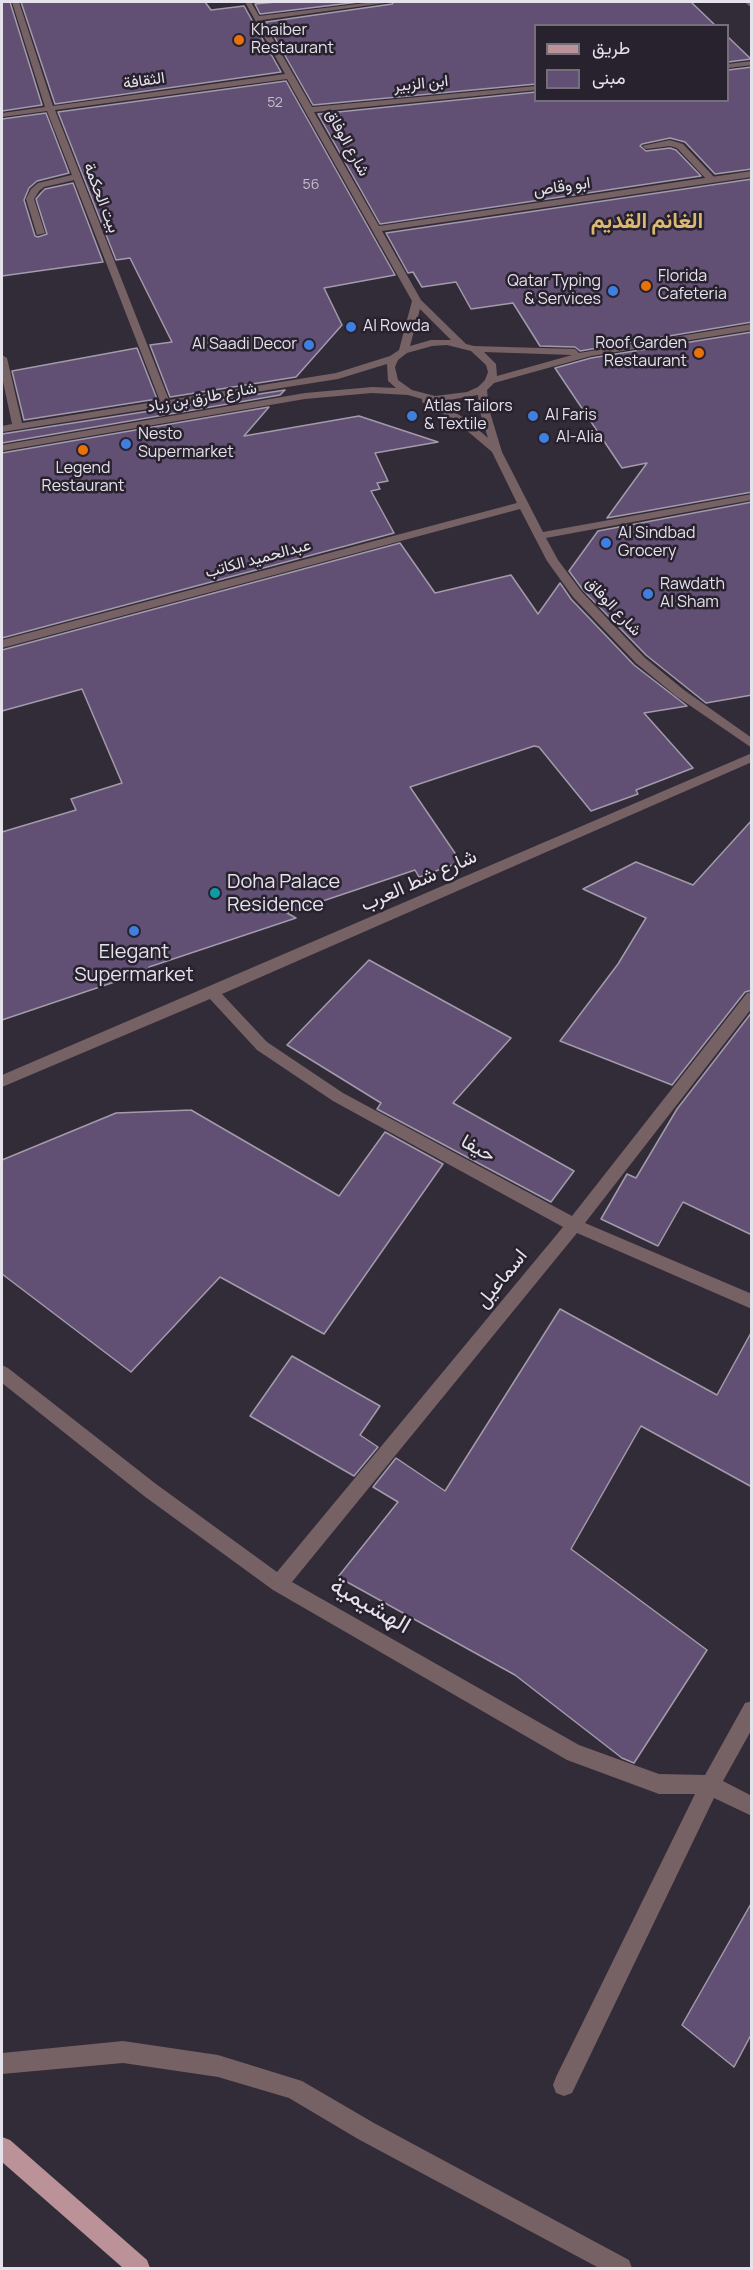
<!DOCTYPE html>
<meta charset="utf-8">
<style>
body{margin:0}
#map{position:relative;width:753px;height:2270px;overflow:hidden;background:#322c39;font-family:Manrope,Vazirmatn,sans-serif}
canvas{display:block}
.frame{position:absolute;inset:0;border:3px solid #e6e2eb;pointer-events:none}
.legend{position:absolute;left:534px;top:24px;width:195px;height:78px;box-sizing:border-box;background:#28222f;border:2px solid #746f7a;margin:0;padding:8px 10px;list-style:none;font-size:18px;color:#e6e2eb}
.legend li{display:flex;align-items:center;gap:12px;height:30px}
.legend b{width:30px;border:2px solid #746f7a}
</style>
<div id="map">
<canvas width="753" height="2270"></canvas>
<div class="frame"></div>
<ul class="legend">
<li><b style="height:8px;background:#bc9299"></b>طريق</li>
<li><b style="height:16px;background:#615073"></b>مبنى</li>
</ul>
</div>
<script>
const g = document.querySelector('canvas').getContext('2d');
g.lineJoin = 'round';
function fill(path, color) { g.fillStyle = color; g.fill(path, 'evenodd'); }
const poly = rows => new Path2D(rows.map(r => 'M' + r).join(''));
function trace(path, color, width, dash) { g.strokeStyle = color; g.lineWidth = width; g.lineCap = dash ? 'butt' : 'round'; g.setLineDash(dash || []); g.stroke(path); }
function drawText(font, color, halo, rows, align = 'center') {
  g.font = font + ' Manrope,Vazirmatn,sans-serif'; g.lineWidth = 5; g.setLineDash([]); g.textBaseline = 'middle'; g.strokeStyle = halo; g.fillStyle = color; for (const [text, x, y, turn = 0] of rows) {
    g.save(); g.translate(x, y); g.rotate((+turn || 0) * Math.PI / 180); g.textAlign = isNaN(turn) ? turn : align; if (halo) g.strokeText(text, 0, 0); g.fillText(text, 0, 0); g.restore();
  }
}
const building = poly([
 [2,2,10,2,42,105,2,111,2,2],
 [21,2,205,2,211,10,244,6,281,72,55,104,21,2],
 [276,2,359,2,260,14,255,4,276,2],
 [394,2,691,2,716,26,536,26,536,84,313,105,266,22,392,4,394,2],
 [728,37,751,59,728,62,728,37],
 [752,67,752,169,715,174,685,142,670,138,642,144,640,146,646,151,670,148,676,150,701,176,380,224,318,114,536,92,536,100,728,100,728,70,752,67],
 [286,81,395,275,324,288,342,325,296,377,170,397,150,345,172,342,130,258,116,260,58,112,286,81],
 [46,113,69,173,37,181,29,188,24,200,35,236,38,237,47,234,36,199,41,193,45,189,73,183,103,262,2,276,2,119,46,113],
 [752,179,752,322,580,351,575,347,540,346,513,303,471,309,456,282,422,287,413,272,408,273,386,233,752,179],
 [752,332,752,492,607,518,647,463,622,468,555,368,591,358,752,332],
 [137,348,157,399,24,420,12,371,137,348],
 [285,390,280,395,2,443,2,434,285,390],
 [269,407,244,436,359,416,438,442,375,453,388,481,377,483,380,489,371,491,394,533,2,638,2,453,269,407],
 [752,502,752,695,706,703,646,655,583,590,569,571,598,531,752,502],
 [400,543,435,593,511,575,538,614,560,583,571,599,634,665,687,706,644,713,693,768,636,790,638,794,591,811,539,747,534,746,410,787,461,862,419,877,415,870,287,913,296,918,149,967,150,970,2,1020,2,832,76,810,71,799,122,783,82,689,2,711,2,650,400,543],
 [752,820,752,990,745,992,672,1085,560,1041,618,964,646,918,583,889,636,862,693,885,752,820],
 [369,960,511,1038,453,1103,574,1171,551,1202,377,1109,381,1103,287,1045,369,960],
 [752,1012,752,1235,683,1202,658,1246,601,1219,627,1174,636,1178,677,1109,752,1012],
 [191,1110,339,1196,385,1132,443,1164,324,1334,220,1277,131,1372,2,1274,2,1160,116,1113,191,1110],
 [560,1309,717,1395,752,1331,752,1487,641,1426,571,1549,707,1650,634,1763,622,1758,515,1675,338,1577,398,1502,373,1487,396,1458,445,1491,560,1309],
 [292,1356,380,1406,360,1435,378,1447,354,1476,250,1416,292,1356],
 [752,1902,752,2033,734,2067,682,2025,752,1902]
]);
fill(building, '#615073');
trace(building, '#a39bab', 1.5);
fill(poly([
 [670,140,683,144,715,178,715,182,709,182,677,148,670,146,646,149,642,146,670,140],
 [76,174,80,177,79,179,44,187,39,191,34,199,45,233,37,235,26,199,31,189,38,183,76,174]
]), '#766164');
fill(poly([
 [12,2,19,2,53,106,285,74,245,2,251,2,259,16,374,2,392,2,262,20,312,107,536,86,536,90,314,112,379,226,752,171,752,177,382,231,421,300,466,344,474,346,575,349,579,353,752,324,752,330,591,356,494,383,487,390,489,409,502,452,543,532,752,494,752,500,546,538,558,560,581,591,644,657,684,690,752,738,752,748,676,696,636,663,573,597,547,561,520,509,2,648,2,640,517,503,492,452,458,423,422,402,422,399,408,395,372,393,305,399,2,451,2,445,305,393,372,387,396,388,388,381,387,364,338,379,2,432,2,426,12,424,2,377,2,355,7,358,22,423,160,401,47,111,2,117,2,113,45,107,12,2],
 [287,79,412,301,399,350,390,356,336,373,169,400,55,110,287,79],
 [420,309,451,340,431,340,410,346,420,309],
 [447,345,471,351,486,365,488,372,485,380,478,387,467,392,435,396,412,390,398,380,395,367,398,360,407,353,432,346,447,345],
 [484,352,572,355,497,376,496,364,484,352],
 [478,395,479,409,488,438,466,419,437,402,478,395],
 [745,2,752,2,752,6,749,6,745,2],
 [752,61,752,65,728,68,728,64,752,61],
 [752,753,752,762,222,994,267,1042,343,1093,572,1216,747,993,752,992,752,1008,585,1223,752,1294,752,1309,577,1233,292,1582,579,1745,659,1774,705,1775,745,1703,752,1701,752,1729,723,1781,752,1796,752,1816,714,1798,572,2093,564,2096,556,2093,553,2085,556,2077,695,1794,659,1794,567,1760,273,1590,144,1496,2,1383,2,1365,8,1368,156,1484,277,1572,563,1227,333,1101,257,1050,210,999,2,1087,2,1075,752,753],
 [123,2041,218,2055,302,2081,374,2123,629,2260,632,2268,599,2268,358,2139,289,2098,218,2077,123,2063,2,2074,2,2053,123,2041]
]), '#766164');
fill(poly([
 [2,2137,10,2140,147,2260,150,2268,123,2268,2,2162,2,2137]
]), '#bc9299');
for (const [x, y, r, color] of [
 [239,40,6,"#e8710a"],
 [646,286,6,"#e8710a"],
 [613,291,6,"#3f7fe0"],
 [351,327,6,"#3f7fe0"],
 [309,345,6,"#3f7fe0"],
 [699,353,6,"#e8710a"],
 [412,416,6,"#3f7fe0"],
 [533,416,6,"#3f7fe0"],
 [544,438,6,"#3f7fe0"],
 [126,444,6,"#3f7fe0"],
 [83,450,6,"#e8710a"],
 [606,543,6,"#3f7fe0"],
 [648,594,6,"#3f7fe0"],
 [215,893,6,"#0f9aa8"],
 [134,931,6,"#3f7fe0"]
]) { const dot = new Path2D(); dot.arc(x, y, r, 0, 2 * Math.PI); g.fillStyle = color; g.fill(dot); trace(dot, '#28222f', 2); }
drawText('14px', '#c5becd', null, [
 ["52",275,103],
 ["56",311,185]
]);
drawText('16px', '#e6e2eb', '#28222f', [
 ["Khaiber",251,31],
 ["Restaurant",251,49],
 ["Florida",658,277],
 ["Cafeteria",658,295],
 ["Qatar Typing",601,282,"right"],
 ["& Services",601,300,"right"],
 ["Al Rowda",363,327],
 ["Roof Garden",687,344,"right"],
 ["Restaurant",687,362,"right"],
 ["Al Saadi Decor",297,345,"right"],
 ["Atlas Tailors",424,407],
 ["& Textile",424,425],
 ["Al Faris",545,416],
 ["Nesto",138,435],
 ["Supermarket",138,453],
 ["Al-Alia",556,438],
 ["Legend",83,469,"center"],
 ["Restaurant",83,487,"center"],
 ["Al Sindbad",618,534],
 ["Grocery",618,552],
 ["Rawdath",660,585],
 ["Al Sham",660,603]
], 'left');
drawText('16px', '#e6e2eb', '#28222f', [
 ["الثقافة",144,81,-8],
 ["ابن الزبير",421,84,-6],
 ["شارع الوفاق",347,143,61],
 ["ابو وقاص",562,187,-8],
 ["بيت الحكمة",101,198,69],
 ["شارع طارق بن زياد",202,398,-10],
 ["عبدالحميد الكاتب",258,559,-15],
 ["شارع الوفاق",613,607,47]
]);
drawText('20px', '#e6e2eb', '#28222f', [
 ["شارع شط العرب",419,881,-24],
 ["حيفا",478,1149,29],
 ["اسماعيل",502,1279,-51]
]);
drawText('20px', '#e6e2eb', '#28222f', [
 ["Doha Palace",227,882],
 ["Residence",227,905],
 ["Elegant",134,952,"center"],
 ["Supermarket",134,975,"center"]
], 'left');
drawText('bold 22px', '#dcb971', '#28222f', [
 ["الغانم القديم",647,222]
]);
drawText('24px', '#e6e2eb', '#28222f', [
 ["الهشيمية",370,1606,30]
]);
</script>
